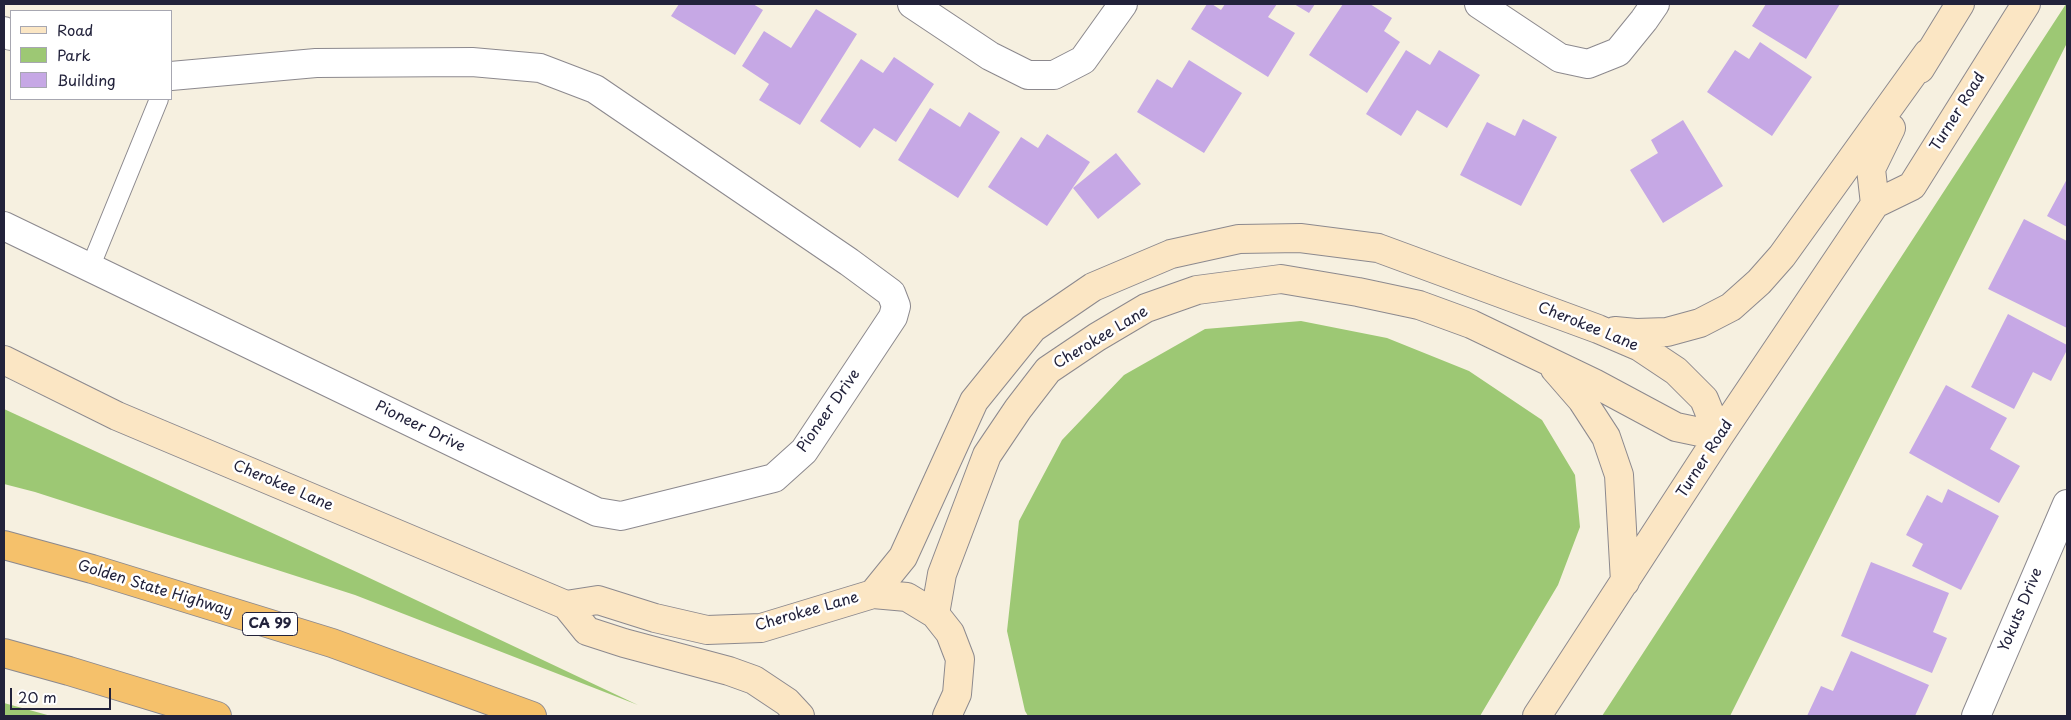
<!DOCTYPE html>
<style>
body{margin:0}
#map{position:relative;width:2071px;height:720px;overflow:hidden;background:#f6f0e0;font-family:"Playpen Sans",sans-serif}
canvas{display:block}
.frame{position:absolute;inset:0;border:5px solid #22223b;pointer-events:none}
.legend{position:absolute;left:10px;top:10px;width:162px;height:90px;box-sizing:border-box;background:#fff;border:1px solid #a7a7b1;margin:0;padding:6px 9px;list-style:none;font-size:15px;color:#22223b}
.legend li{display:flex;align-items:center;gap:10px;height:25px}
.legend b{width:25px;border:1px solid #a7a7b1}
.scale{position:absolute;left:10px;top:688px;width:101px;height:22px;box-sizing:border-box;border:2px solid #22223b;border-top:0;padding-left:6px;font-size:15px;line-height:18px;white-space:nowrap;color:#22223b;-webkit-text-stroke:4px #fff;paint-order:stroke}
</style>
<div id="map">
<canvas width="2071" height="720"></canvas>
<div class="frame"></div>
<ul class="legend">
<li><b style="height:6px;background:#fbe6c4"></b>Road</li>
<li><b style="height:14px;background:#9dc874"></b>Park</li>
<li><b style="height:14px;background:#c6a8e5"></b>Building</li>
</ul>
<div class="scale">20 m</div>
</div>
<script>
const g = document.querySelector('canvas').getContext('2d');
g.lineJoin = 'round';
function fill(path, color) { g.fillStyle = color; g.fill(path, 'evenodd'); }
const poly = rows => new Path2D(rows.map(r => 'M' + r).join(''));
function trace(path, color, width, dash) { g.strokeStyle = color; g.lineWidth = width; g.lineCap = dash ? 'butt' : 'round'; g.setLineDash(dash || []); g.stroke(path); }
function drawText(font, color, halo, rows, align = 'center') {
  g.font = font + ' "Playpen Sans",sans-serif'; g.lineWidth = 5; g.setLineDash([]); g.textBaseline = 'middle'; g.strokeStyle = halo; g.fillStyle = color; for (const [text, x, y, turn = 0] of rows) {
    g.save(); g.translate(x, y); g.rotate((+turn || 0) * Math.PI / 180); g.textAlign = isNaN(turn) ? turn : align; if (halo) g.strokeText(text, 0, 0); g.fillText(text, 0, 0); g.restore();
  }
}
fill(poly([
 [2066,4,2067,43,1730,716,1602,716],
 [1301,321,1387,338,1469,371,1542,420,1575,475,1580,527,1558,585,1480,716,1028,716,1025,711,1007,631,1019,521,1062,440,1124,375,1205,329],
 [4,409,361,574,638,705,355,595,35,492,4,484],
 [4,703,51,716,4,716]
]), '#9dc874');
fill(poly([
 [679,4,753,4,763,10,735,55,671,16],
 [1207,4,1212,4,1221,10,1225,4,1277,4,1268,17,1295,33,1268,77,1191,29],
 [1294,4,1315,4,1309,13],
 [1343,4,1370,4,1392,18,1384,31,1400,42,1367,93,1309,55],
 [1766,4,1840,4,1806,59,1752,26],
 [816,9,857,34,800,125,759,100,769,84,742,66,764,31,791,48],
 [1760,42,1812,77,1772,136,1707,92,1735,50,1749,59],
 [1406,50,1430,65,1439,50,1480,75,1447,128,1417,110,1401,136,1366,114],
 [894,57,934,84,896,142,874,128,860,148,820,121,861,59,883,73],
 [1189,60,1242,93,1204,153,1137,112,1157,79,1172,88],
 [930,108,960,127,969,112,1000,132,958,198,898,160],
 [1523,119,1557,137,1521,206,1460,175,1487,122,1515,136],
 [1683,120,1723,186,1663,223,1630,170,1658,153,1651,140],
 [1047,134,1090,162,1047,226,988,187,1021,137,1038,148],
 [1116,153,1141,184,1098,219,1073,188],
 [2067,179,2067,227,2047,216],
 [2024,219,2067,241,2067,328,1988,289],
 [2008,314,2067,345,2067,350,2051,381,2033,372,2014,409,1971,387],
 [1946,385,2007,418,1990,449,2020,466,1999,503,1909,453],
 [1948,489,1999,516,1961,590,1912,566,1923,544,1906,535,1927,495,1942,503],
 [1871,562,1949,593,1933,632,1947,638,1932,673,1841,636],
 [1851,651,1929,685,1915,716,1807,716,1821,686,1833,691]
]), '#c6a8e5');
const service = poly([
 [90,268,159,99]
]);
const minor = poly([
 [912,4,990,56,1028,75,1054,75,1083,60,1123,4],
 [1479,4,1560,58,1588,64,1618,52,1644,20,1655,4],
 [4,31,11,36],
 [4,226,597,512,621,516,774,478,804,451,893,317,896,306,891,293,849,262,595,89,540,68,472,62,316,63,171,76],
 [1976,716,2067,504]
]);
const secondary = poly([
 [1920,69,1960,4],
 [1875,204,1871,169,1891,128],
 [1615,331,1636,333,1667,332,1700,323,1731,307,1759,282,1782,256,1928,53],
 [4,360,117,416,566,605,587,631,624,643,729,671,754,680,787,702,800,716],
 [1555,369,1582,400,1606,437,1619,475,1625,582],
 [873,594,903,557,974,401,1033,328,1093,287,1171,254,1239,239,1300,238,1378,248,1598,329,1640,347,1676,371,1704,399,1719,436],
 [566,605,598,600,655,618,707,630,761,628,873,594,907,597,935,614,950,633,960,659,957,694,947,716],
 [935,614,942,574,987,455,1018,409,1048,370,1097,337,1146,308,1197,290,1281,279,1358,292,1419,305,1471,324,1594,383,1676,427,1719,436],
 [1537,716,1719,436,1875,204,1912,186,2026,4]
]);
const motorway = poly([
 [4,545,92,569,332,643,532,716],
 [4,653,69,671,217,716]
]);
trace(service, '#8c898e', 20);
trace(minor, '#8c898e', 30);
trace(secondary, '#8c898e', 30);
trace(motorway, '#8c898e', 30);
trace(service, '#fff', 18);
trace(minor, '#fff', 28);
trace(secondary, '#fbe6c4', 28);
trace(motorway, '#f5c16b', 28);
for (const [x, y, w] of [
 [270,624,55]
]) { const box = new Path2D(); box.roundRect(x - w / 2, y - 11.5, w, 23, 4); g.fillStyle = '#fff'; g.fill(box); trace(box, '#22223b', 1); }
drawText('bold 14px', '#22223b', null, [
 ["CA 99",270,624]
]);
drawText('15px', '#22223b', '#fff', [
 ["Turner Road",1958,112,-58],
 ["Cherokee Lane",1588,327,22],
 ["Cherokee Lane",1101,338,-31],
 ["Pioneer Drive",829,411,-55],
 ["Pioneer Drive",420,427,26],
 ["Turner Road",1705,459,-57],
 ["Cherokee Lane",283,486,23],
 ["Golden State Highway",155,589,17],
 ["Yokuts Drive",2021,610,-67],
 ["Cherokee Lane",807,612,-16]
]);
</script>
